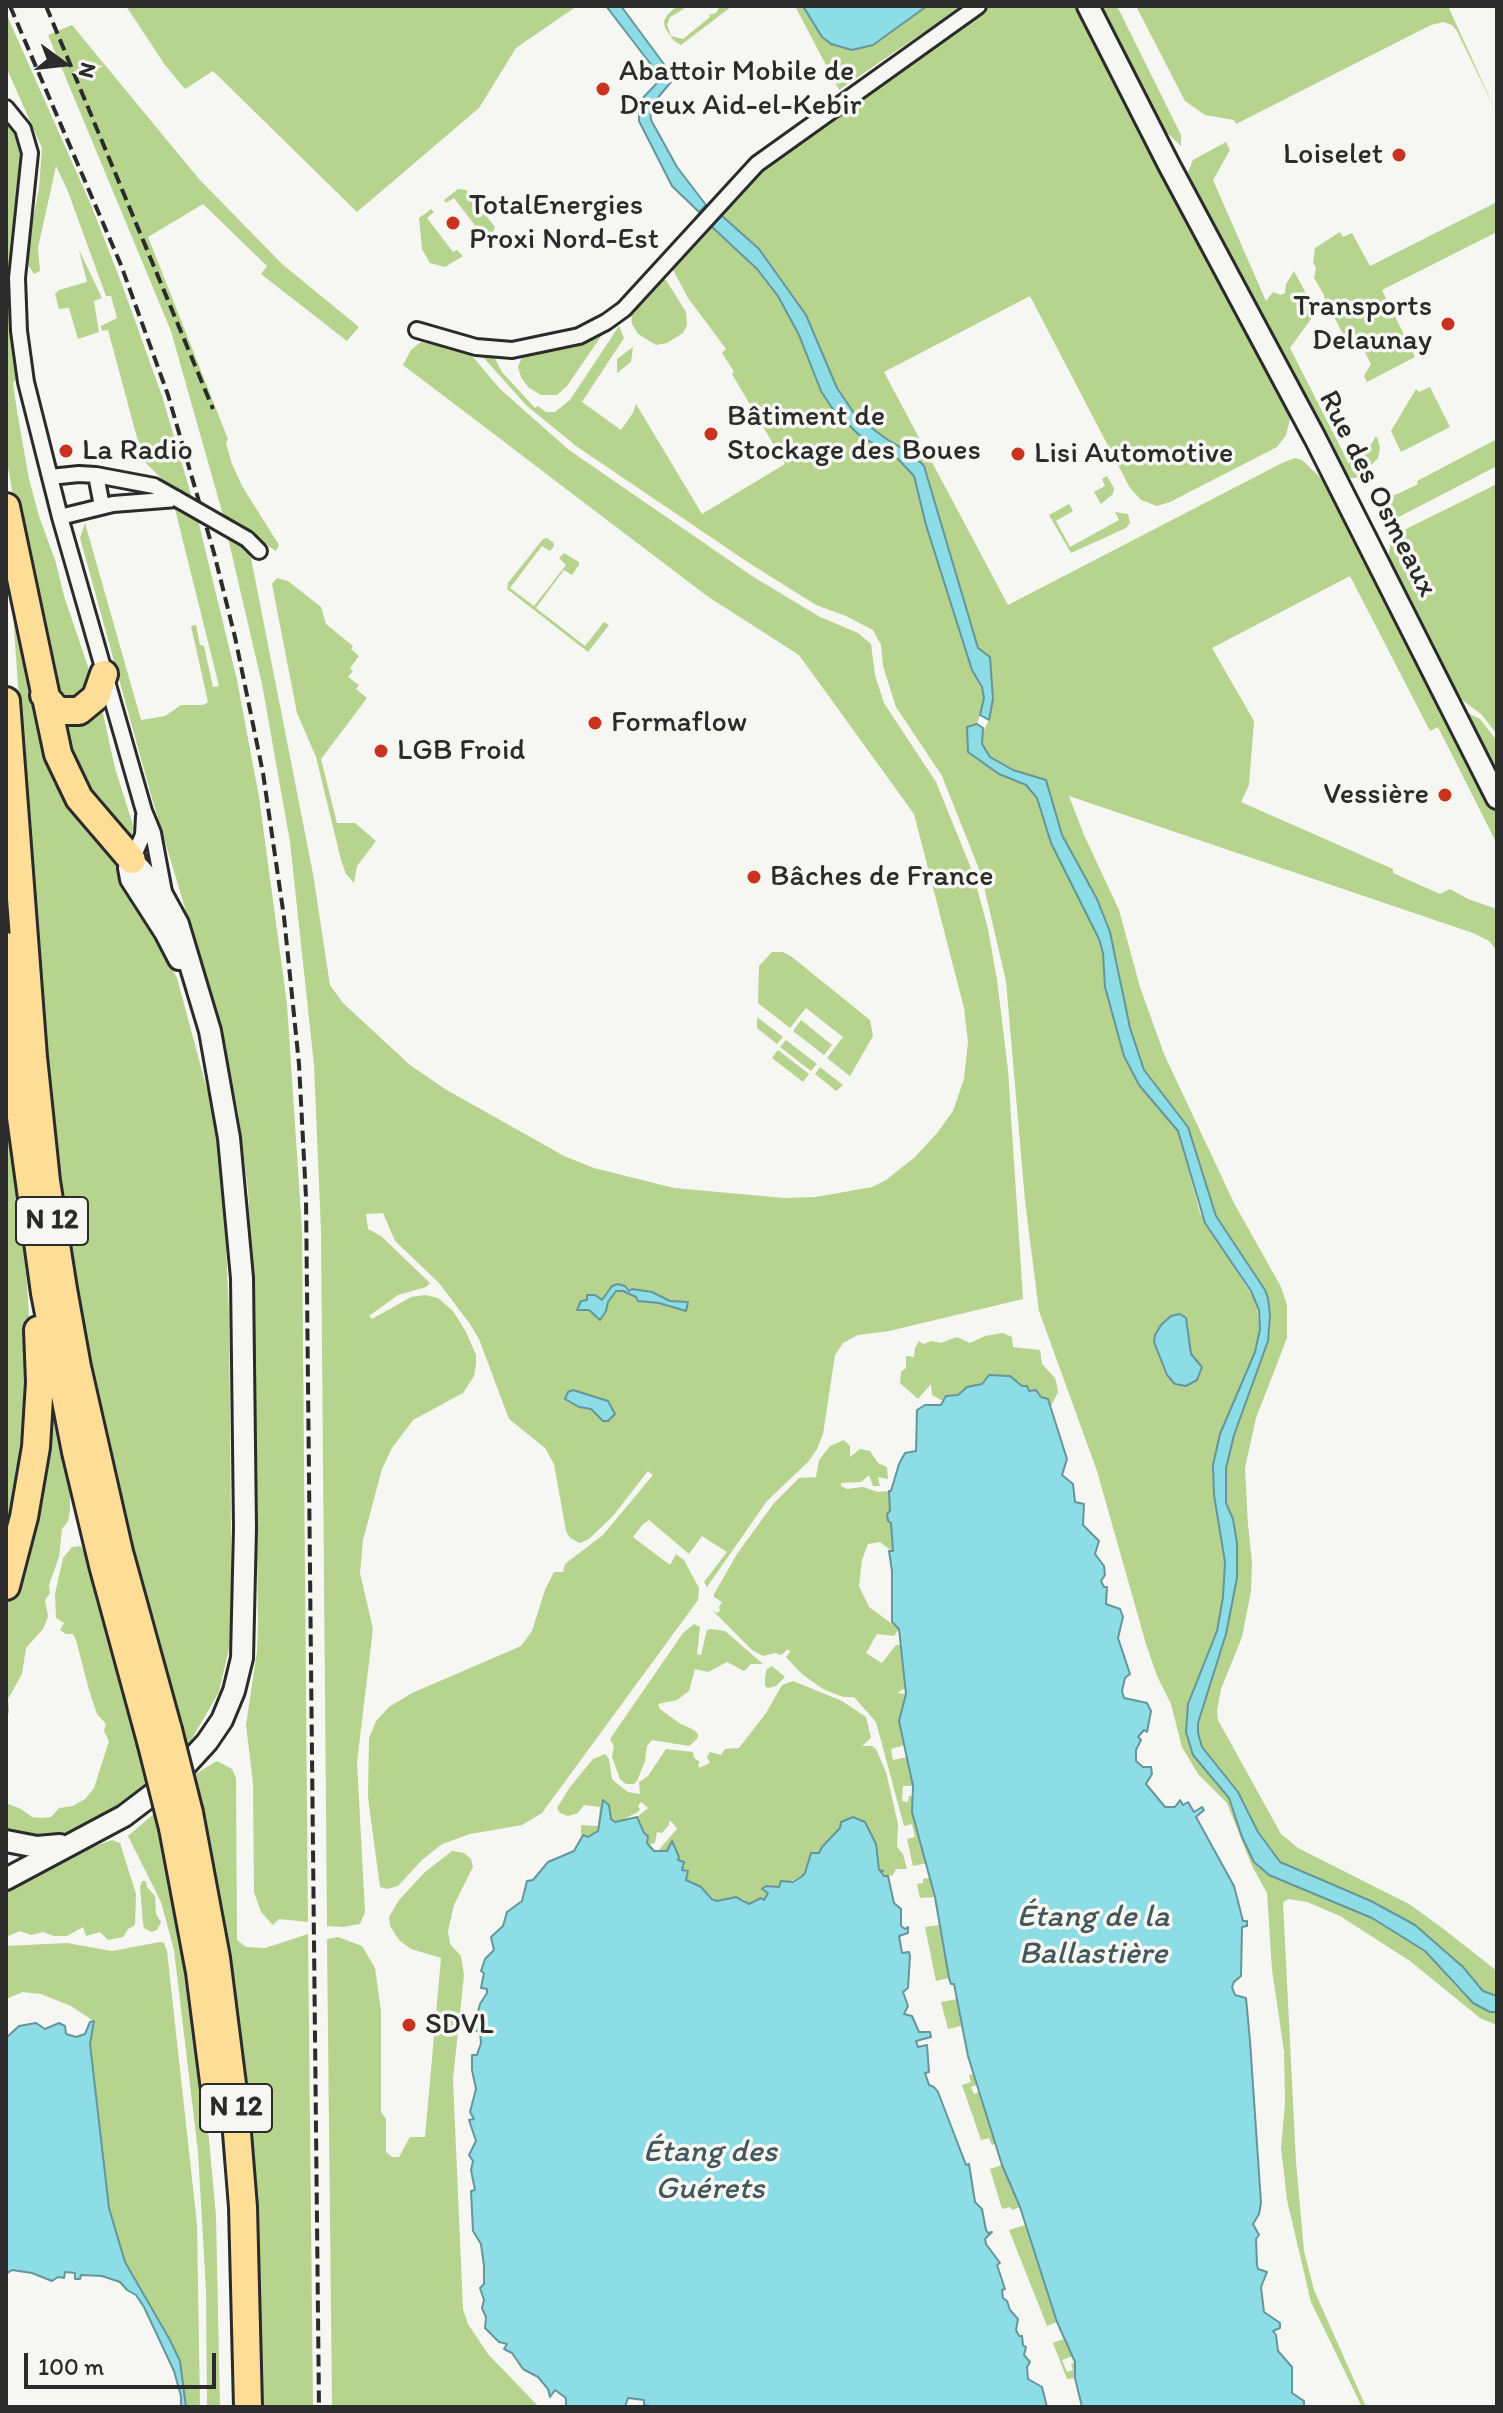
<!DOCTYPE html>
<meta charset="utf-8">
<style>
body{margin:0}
#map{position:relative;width:1503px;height:2413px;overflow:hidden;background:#f6f6f2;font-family:Itim,sans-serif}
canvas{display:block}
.frame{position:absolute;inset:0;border:8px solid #2b2b2b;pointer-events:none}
.north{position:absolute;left:24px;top:24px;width:80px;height:80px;-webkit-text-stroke:6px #f6f6f2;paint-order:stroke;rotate:105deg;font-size:22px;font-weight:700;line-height:32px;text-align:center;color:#2b2b2b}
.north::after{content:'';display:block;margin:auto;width:28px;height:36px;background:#2b2b2b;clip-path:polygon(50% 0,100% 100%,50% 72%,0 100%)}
.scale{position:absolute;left:24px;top:2353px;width:192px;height:36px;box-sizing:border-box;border:4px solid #2b2b2b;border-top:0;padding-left:10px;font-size:24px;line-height:28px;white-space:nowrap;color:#2b2b2b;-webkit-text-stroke:6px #f6f6f2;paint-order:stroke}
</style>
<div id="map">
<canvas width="1503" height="2413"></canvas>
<div class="frame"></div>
<div class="north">N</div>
<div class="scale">100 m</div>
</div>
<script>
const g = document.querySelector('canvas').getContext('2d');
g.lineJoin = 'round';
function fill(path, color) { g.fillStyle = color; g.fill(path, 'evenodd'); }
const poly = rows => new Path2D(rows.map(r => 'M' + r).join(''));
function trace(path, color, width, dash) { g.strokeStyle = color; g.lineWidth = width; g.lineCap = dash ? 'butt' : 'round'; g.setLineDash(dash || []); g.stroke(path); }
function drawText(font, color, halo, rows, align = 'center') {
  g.font = font + ' Itim,sans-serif'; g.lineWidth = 7; g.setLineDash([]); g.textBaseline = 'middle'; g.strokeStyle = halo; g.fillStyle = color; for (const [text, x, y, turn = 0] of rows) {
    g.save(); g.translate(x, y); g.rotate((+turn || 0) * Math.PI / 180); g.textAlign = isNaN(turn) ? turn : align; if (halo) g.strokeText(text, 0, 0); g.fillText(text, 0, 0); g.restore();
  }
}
fill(poly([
 [126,6,577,6,516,48,479,108,357,212,213,71,185,89,165,65],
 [720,6,731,7,681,45,674,41,665,28,664,21,668,14,676,7,682,7,684,9,670,17,667,25,671,36,683,39,710,17,709,15,716,13],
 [795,6,803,6,822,37,841,48,895,30,927,6,967,6,927,35,921,34,839,90],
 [991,6,1082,6,1289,408,1290,419,1286,435,1277,447,1170,502,1157,506,1141,500,1130,488,1030,296,884,372,1008,605,1282,463,1295,458,1302,460,1326,483,1352,535,1370,556,1497,812,1497,844,1438,727,1430,731,1350,576,1212,648,1254,721,1249,785,1241,802,1393,869,1393,873,1440,894,1450,889,1468,899,1497,909,1497,951,1489,941,1473,933,1069,796,1084,835,1119,910,1140,987,1164,1054,1234,1203,1281,1287,1287,1305,1287,1338,1256,1418,1245,1468,1248,1525,1252,1562,1251,1591,1242,1637,1221,1689,1217,1711,1218,1720,1281,1834,1298,1848,1409,1904,1441,1927,1497,1971,1497,1996,1483,1991,1480,1985,1398,1915,1280,1862,1258,1832,1245,1803,1202,1747,1198,1733,1198,1723,1226,1634,1237,1578,1237,1543,1233,1519,1226,1503,1226,1468,1234,1435,1268,1341,1270,1315,1235,1246,1216,1216,1188,1127,1144,1070,1130,1028,1117,960,1101,907,1062,835,1046,780,1003,766,990,757,982,744,982,734,989,720,993,699,990,657,978,648,927,474,913,455,885,438,856,416,837,388,806,315,759,249,721,215,766,168],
 [1100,6,1117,6,1181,135,1181,146,1163,129],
 [1136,6,1448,6,1497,114,1457,31,1452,25,1443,22,1431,25,1236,124,1234,120,1205,115,1185,101],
 [6,13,91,205,123,287,163,399,192,498,164,481,143,460,108,330,102,331,101,326,117,318,111,296,106,296,67,189,56,166,38,248,40,271,34,274,28,265,27,250,39,188,42,148,6,67],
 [72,25,199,179,282,264,359,327,347,341,261,274,267,266,203,204,148,237,228,439,226,443,232,464,242,486,279,545,276,551,223,515,171,331,48,35],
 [6,114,14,123,24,152,12,315,18,378,13,383,17,411,29,479,39,516,56,563,64,596,91,676,86,698,60,701,17,520,6,455],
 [1226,142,1230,150,1213,180,1266,301,1273,292,1281,295,1285,293,1286,284,1294,271,1316,312,1290,348,1349,464,1355,453,1361,461,1376,436,1378,440,1380,448,1378,458,1359,478,1345,478,1188,186,1191,184,1188,172,1193,160],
 [458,189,466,190,495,227,493,232,482,241,477,235,480,232,454,198,446,203,444,200],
 [1497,202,1497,232,1382,290,1415,357,1367,382,1364,376,1371,364,1357,337,1347,342,1329,307,1325,309,1324,295,1314,278,1316,268,1313,263,1315,248,1340,232,1343,237,1352,233,1370,266],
 [431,209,434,212,427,218,453,252,457,250,463,256,445,267,430,263,422,249,419,218],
 [711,226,757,269,778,296,799,335,821,391,832,408,858,434,898,459,911,472,916,481,926,525,972,670,983,692,983,704,977,724,967,728,999,774,1026,785,1037,798,1099,939,1103,953,1105,987,1124,1056,1139,1085,1178,1131,1200,1213,1256,1302,1260,1329,1255,1352,1220,1434,1213,1465,1214,1495,1225,1562,1223,1597,1217,1631,1188,1704,1186,1732,1193,1755,1229,1798,1242,1837,1254,1861,1269,1875,1372,1918,1425,1951,1459,1990,1490,2011,1497,2012,1497,2025,1480,2018,1410,1961,1340,1916,1307,1902,1289,1899,1283,1902,1296,2162,1304,2251,1314,2290,1366,2407,1362,2407,1311,2302,1287,2200,1281,2147,1285,2104,1284,2051,1272,1970,1267,1893,1252,1866,1227,1803,1198,1774,1182,1747,1171,1704,1157,1676,1146,1644,1097,1471,1039,1311,1025,1201,1006,981,981,874,942,776,896,707,883,666,881,645,873,630,846,616,816,605,749,563,576,446,527,406,482,356,483,354,493,355,502,372,535,408,538,406,546,412,555,412,570,400,619,326,624,338,582,402,621,430,633,413,636,404,702,514,785,464,732,374,734,372,722,353,726,349,688,298,672,268],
 [79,250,102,298,94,301,99,332,78,339,69,308,59,309,55,294,59,290,87,282],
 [662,280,666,280,686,312,687,325,683,333,667,343,656,345,638,334,632,324,631,310,636,305,639,307],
 [606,329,567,386,557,395,541,395,528,387,521,377,518,367,522,357,580,342],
 [421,342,468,351,500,389,569,450,752,576,820,617,858,633,871,644,875,675,884,703,936,782,973,873,988,929,997,980,1008,1070,1023,1299,889,1331,858,1335,843,1343,835,1355,823,1434,817,1449,808,1462,767,1501,707,1587,704,1582,727,1552,702,1536,689,1554,649,1520,643,1524,633,1537,670,1565,676,1554,684,1560,699,1588,698,1600,542,1813,522,1825,470,1834,442,1844,422,1860,398,1886,387,1889,380,1887,368,1797,369,1738,376,1721,389,1707,412,1693,521,1646,532,1631,545,1590,554,1572,563,1572,565,1564,603,1535,653,1475,648,1471,613,1516,589,1539,580,1543,570,1538,566,1531,554,1464,545,1448,509,1419,479,1339,470,1324,439,1283,395,1241,383,1213,366,1214,368,1229,381,1236,430,1283,426,1287,398,1295,369,1316,372,1319,411,1297,425,1295,438,1298,453,1311,466,1332,476,1355,476,1364,474,1376,463,1393,413,1420,392,1448,382,1469,363,1540,360,1573,373,1629,357,1762,365,1912,360,1924,342,1927,327,1926,321,1231,314,1065,290,842,262,684,228,538,247,550,251,558,313,874,330,985,343,1003,410,1065,445,1089,564,1156,594,1168,674,1188,784,1198,816,1197,872,1187,886,1180,915,1157,937,1133,953,1111,964,1079,968,1042,964,1008,914,814,799,655,707,596,403,365,411,350],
 [633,347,631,362,617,373,617,359],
 [1430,387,1450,427,1401,452,1391,431,1416,389,1419,392],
 [1497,439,1497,466,1391,521,1384,510,1391,506,1389,502,1380,506,1381,498,1383,500,1404,491,1418,484,1417,481],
 [1107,476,1114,488,1113,494,1101,504,1094,492,1105,486,1102,479],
 [1497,484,1497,734,1481,714,1458,697,1388,562,1390,545,1396,534],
 [1069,504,1073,511,1056,521,1070,547,1119,520,1115,512,1128,514,1130,523,1126,528,1071,553,1049,515],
 [174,505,198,520,237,680,259,797,287,1004,302,1230,308,1922,279,1919,273,1925,261,1912,254,1892,253,1783,246,1725,257,1651,258,1624,253,1280,248,1191,238,1111,185,908,151,795,80,538,85,523,141,720,165,716,181,705,203,705,208,702,191,626,196,625,200,645,204,646,213,687,219,686],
 [547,538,553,542,554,546,550,551,542,546,510,588,534,606,566,565,559,558,564,553,579,562,579,565,572,575,564,570,536,608,585,646,604,622,609,625,588,652,507,589,508,583,543,539],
 [10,572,34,675,123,860,125,888,177,978,212,1108,223,1173,229,1314,232,1635,219,1692,186,1749,131,1552,95,1403,67,1240,42,1024],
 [277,578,288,581,321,607,326,624,353,646,351,649,359,656,350,668,353,671,348,677,359,685,356,689,367,698,321,759,337,823,355,823,376,841,357,866,354,883,346,874,341,860,316,757,297,713,272,584],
 [102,709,115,768,133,825,131,842,78,777,59,721],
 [1468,713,1480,719,1497,741,1497,785,1466,717],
 [772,952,783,952,792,957,870,1020,873,1036,850,1076,827,1058,843,1037,806,1008,790,1028,758,1003,759,966],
 [757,1017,783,1037,777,1044,757,1028],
 [801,1020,832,1045,824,1055,793,1031],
 [786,1040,817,1064,811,1071,780,1047],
 [778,1050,809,1074,803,1082,772,1058],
 [820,1067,843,1085,836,1091,815,1074],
 [6,1081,27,1283,32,1363,31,1421,6,1555],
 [1003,1333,1012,1337,1013,1347,1040,1350,1042,1364,1055,1378,1057,1386,1058,1392,1051,1406,1048,1406,1047,1399,1041,1397,1036,1390,1029,1390,1027,1386,1022,1386,1010,1376,989,1375,982,1384,967,1387,958,1395,947,1396,943,1401,932,1395,931,1384,918,1399,900,1383,901,1372,906,1368,906,1356,914,1357,915,1348,919,1341,923,1344,932,1341,941,1343,957,1337,970,1343,985,1336],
 [50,1387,70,1495,70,1510,68,1521,62,1529,59,1557,49,1585,50,1593,45,1600,48,1616,46,1622,43,1629,26,1648,22,1674,8,1699,9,1712,6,1720,6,1603,30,1515],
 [844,1440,850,1446,850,1457,860,1449,870,1451,878,1463,887,1467,888,1479,878,1477,880,1486,873,1486,869,1475,861,1482,841,1483,841,1486,847,1489,863,1487,878,1492,889,1491,893,1552,880,1542,868,1544,862,1560,859,1586,869,1607,899,1629,894,1636,877,1634,866,1653,882,1663,896,1645,901,1645,905,1688,897,1693,906,1694,899,1721,905,1745,891,1749,893,1760,908,1757,913,1786,903,1786,902,1801,908,1802,909,1796,913,1796,914,1820,927,1863,913,1866,907,1839,915,1837,912,1824,904,1826,876,1722,854,1697,843,1697,823,1689,802,1674,786,1657,790,1652,788,1649,781,1655,775,1653,763,1656,752,1650,712,1610,717,1613,720,1611,719,1607,722,1602,714,1597,714,1594,737,1554,774,1503,799,1478,816,1477,819,1460,830,1446],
 [81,1546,94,1576,112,1637,149,1786,119,1808,55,1838,6,1833,6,1803,21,1809,32,1817,42,1818,51,1817,59,1808,73,1806,85,1799,94,1788,109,1741,104,1731,106,1724,97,1714,89,1690,76,1640,73,1634,66,1634,60,1630,64,1623,56,1618,55,1594,63,1558,72,1547],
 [694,1624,700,1627,697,1654,701,1655,707,1630,711,1629,725,1631,763,1664,751,1664,744,1671,727,1662,708,1672,695,1669,689,1691,677,1700,658,1704,660,1709,679,1723,694,1730,698,1734,697,1739,689,1746,652,1740,647,1746,645,1761,637,1781,634,1784,626,1784,620,1779,612,1757,614,1746,610,1739,683,1633],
 [772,1666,785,1677,776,1686,768,1688,765,1686,765,1677,767,1669],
 [793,1681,842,1701,866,1717,871,1738,862,1746,872,1746,876,1749,886,1772,898,1824,897,1847,903,1854,907,1869,896,1869,893,1875,884,1877,879,1870,877,1856,863,1823,852,1817,822,1847,818,1854,811,1853,805,1873,801,1877,780,1885,780,1888,769,1885,763,1888,768,1893,764,1902,748,1904,744,1899,730,1897,717,1901,701,1887,686,1880,682,1870,684,1863,678,1860,672,1842,667,1850,657,1852,677,1829,672,1822,669,1821,669,1825,662,1833,657,1832,655,1843,648,1845,648,1836,644,1833,637,1817,648,1808,641,1802,638,1806,640,1809,638,1812,618,1822,611,1819,611,1810,602,1806,598,1831,588,1837,581,1834,581,1825,598,1826,600,1807,584,1805,578,1813,568,1816,560,1813,557,1808,570,1787,593,1759,605,1754,609,1759,612,1779,615,1782,628,1792,640,1794,639,1782,648,1776,666,1749,693,1752,694,1758,700,1762,698,1764,699,1768,710,1763,707,1757,710,1752,721,1755,725,1749,739,1748,766,1713,782,1685],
 [217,1761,232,1769,236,1778,237,1940,246,1947,265,1948,308,1934,313,2407,259,2407,249,2133,243,2067,220,1907,192,1776],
 [156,1812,187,1966,205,2096,216,2216,220,2407,207,2407,206,2290,198,2152,174,1950,161,1902,128,1836],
 [112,1840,120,1843,136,1894,135,1925,128,1929,123,1937,108,1940,100,1932,86,1936,83,1927,67,1936,54,1936,43,1932,31,1935,20,1931,6,1937,6,1888,68,1856],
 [452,1851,464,1853,471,1859,473,1867,454,1905,448,1931,450,1944,461,1956,464,1975,453,2079,463,2309,468,2324,488,2354,539,2407,332,2407,327,1939,338,1937,362,1946,375,1968,381,2011,381,2112,386,2119,386,2152,392,2157,399,2157,410,2137,425,2137,441,1958,411,1949,399,1940,390,1926,389,1917,399,1900,425,1872],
 [930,1878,935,1897,920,1898,917,1884,923,1883,923,1879],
 [142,1881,146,1881,147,1887,155,1896,156,1914,161,1922,157,1930,151,1932,144,1928,143,1923,140,1887],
 [939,1925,949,1978,936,1981,925,1927],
 [160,1942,164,1943,167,1951,197,2224,200,2407,186,2407,180,2361,170,2340,124,2262,109,2208,90,2044,95,2022,71,2006,41,1994,23,1992,6,1999,6,1946,67,1943,112,1951],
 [957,1999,961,2026,948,2029,941,2002],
 [974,2074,977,2085,971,2087,974,2094,979,2092,995,2144,992,2145,989,2138,981,2140,962,2085,971,2082,969,2075],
 [1002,2165,1020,2207,1012,2210,1010,2207,1002,2209,990,2169],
 [1025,2225,1057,2322,1047,2326,1009,2230],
 [1063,2339,1073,2356,1062,2360,1067,2372,1073,2370,1071,2364,1075,2362,1075,2378,1067,2379,1053,2343]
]), '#b6d48d');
const water = poly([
 [606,6,621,6,672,75,671,82,650,107,651,120,677,167,706,205,699,212,672,186,639,121,639,102,658,82,659,75,606,6],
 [803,6,927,6,873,45,852,50,831,44,822,37,803,6],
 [721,215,759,249,806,315,837,388,856,416,885,438,913,455,924,466,978,648,990,657,993,699,989,720,980,715,984,698,982,687,972,670,926,525,914,476,898,459,858,434,832,408,821,391,799,335,778,296,757,269,711,226,721,215],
 [977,724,983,728,982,744,990,757,1013,770,1046,780,1062,835,1097,899,1110,932,1130,1028,1144,1070,1188,1127,1216,1216,1265,1290,1268,1298,1270,1315,1268,1341,1234,1435,1226,1468,1226,1503,1233,1519,1237,1543,1237,1578,1226,1634,1198,1723,1198,1733,1202,1747,1238,1792,1258,1832,1280,1862,1371,1901,1415,1925,1463,1967,1483,1991,1497,1996,1497,2012,1490,2012,1473,2003,1425,1951,1372,1918,1269,1875,1254,1862,1242,1837,1229,1798,1193,1755,1186,1732,1188,1704,1217,1631,1223,1597,1225,1562,1214,1495,1213,1465,1220,1434,1255,1352,1260,1329,1259,1310,1251,1291,1205,1223,1178,1131,1139,1085,1124,1056,1105,987,1103,953,1099,939,1051,843,1037,798,1026,785,999,774,968,752,967,727,977,724],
 [618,1284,625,1286,629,1291,632,1289,652,1292,670,1301,688,1302,686,1311,659,1303,638,1301,636,1297,623,1291,616,1291,608,1302,606,1311,600,1320,589,1310,577,1310,581,1301,587,1300,587,1295,595,1295,602,1300,612,1286,618,1284],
 [1180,1314,1186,1318,1191,1354,1202,1367,1197,1380,1186,1386,1175,1384,1167,1375,1154,1342,1155,1335,1161,1325,1171,1316,1180,1314],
 [989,1375,1010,1376,1022,1386,1027,1386,1029,1391,1036,1390,1041,1397,1048,1399,1067,1459,1062,1475,1073,1484,1075,1502,1084,1504,1083,1525,1099,1541,1095,1554,1104,1566,1105,1575,1101,1581,1104,1587,1107,1587,1106,1604,1120,1609,1123,1617,1118,1638,1130,1674,1125,1678,1122,1691,1124,1698,1147,1703,1151,1711,1147,1732,1144,1730,1138,1737,1141,1740,1136,1750,1136,1761,1143,1767,1151,1767,1152,1774,1146,1784,1165,1807,1175,1807,1180,1800,1183,1805,1188,1802,1194,1812,1202,1807,1204,1810,1196,1817,1234,1886,1243,1921,1247,1921,1247,1926,1242,1927,1241,1976,1234,1982,1232,1987,1235,1995,1246,1998,1250,2041,1261,2203,1259,2214,1253,2224,1259,2235,1256,2239,1257,2265,1258,2269,1267,2272,1261,2287,1264,2312,1280,2323,1280,2328,1273,2331,1276,2335,1278,2351,1292,2367,1292,2393,1304,2401,1304,2407,1082,2407,1075,2378,1075,2362,1057,2322,1020,2207,1002,2165,968,2056,954,1984,951,1984,949,1978,935,1897,912,1812,913,1786,899,1721,906,1694,899,1629,892,1622,892,1571,889,1551,893,1551,891,1523,888,1521,887,1514,890,1511,889,1491,891,1491,899,1464,905,1453,916,1451,917,1410,925,1405,941,1405,946,1396,958,1395,967,1387,982,1384,989,1375],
 [573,1390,608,1401,615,1414,608,1421,603,1421,591,1409,579,1407,565,1399,568,1392,573,1390],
 [603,1800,609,1805,611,1819,615,1822,637,1817,644,1833,648,1836,647,1843,654,1851,667,1851,672,1841,679,1857,678,1860,684,1862,682,1870,688,1871,686,1880,701,1887,712,1899,717,1901,736,1897,749,1904,761,1898,764,1900,768,1893,762,1889,766,1886,779,1887,781,1881,793,1882,801,1877,805,1873,811,1853,819,1853,822,1847,840,1828,841,1822,853,1817,865,1822,876,1844,879,1870,883,1871,881,1872,884,1876,888,1876,894,1903,901,1909,901,1926,905,1929,908,1927,908,1933,899,1936,902,1953,909,1952,910,1956,908,1988,903,1992,908,2006,904,2014,912,2016,919,2032,930,2032,931,2037,916,2041,918,2047,927,2045,929,2072,925,2073,929,2085,934,2087,938,2092,966,2165,969,2164,975,2202,982,2209,986,2230,988,2233,992,2232,985,2239,986,2244,1000,2263,997,2265,1005,2289,1002,2290,1003,2298,1007,2301,1010,2310,1018,2319,1016,2330,1019,2336,1022,2336,1023,2345,1026,2347,1024,2355,1030,2362,1027,2367,1028,2379,1042,2387,1047,2407,656,2407,644,2405,644,2400,628,2398,625,2407,566,2407,566,2398,555,2390,550,2397,548,2389,538,2377,523,2369,512,2353,504,2349,507,2344,499,2342,485,2328,486,2317,482,2308,484,2300,480,2288,484,2284,484,2266,481,2244,473,2231,471,2191,475,2190,471,2170,473,2161,469,2155,476,2141,469,2120,474,2119,470,2112,476,2089,472,2070,472,2055,477,2055,481,2043,480,2032,470,2029,470,2026,476,2020,480,2004,487,1993,487,1989,481,1988,484,1973,481,1971,485,1959,494,1950,491,1937,503,1926,507,1912,522,1901,527,1881,533,1880,548,1862,574,1851,583,1835,588,1837,598,1831,603,1800],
 [94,2021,90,2044,109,2208,125,2262,170,2340,180,2361,186,2407,181,2407,181,2396,174,2371,144,2307,136,2295,127,2290,120,2282,102,2276,81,2275,80,2279,75,2279,75,2273,65,2272,64,2278,58,2277,52,2281,32,2273,12,2270,6,2274,6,2038,19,2026,36,2023,45,2029,59,2023,65,2026,66,2034,76,2037,85,2034,90,2022,94,2021]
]);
fill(water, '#8cdde5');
trace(water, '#65969b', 2);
const street = poly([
 [6,108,23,129,30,153,17,278,19,331,26,382,60,517,144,811,153,833,164,892],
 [417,330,476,347,512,350,579,336,606,322,624,309,757,164,978,6],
 [96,475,102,506],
 [50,477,79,474,96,475,154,486,177,499,113,504,60,517],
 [247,539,259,551],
 [132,860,143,835,144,816]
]);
const secondary = poly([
 [1088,6,1169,165,1315,438,1497,798],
 [132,860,129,868,131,879,165,932,179,959],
 [6,1841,37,1847,60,1845],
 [6,1879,124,1816,174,1778,207,1742,222,1720,234,1691,242,1658,245,1528,242,1278,229,1138,210,1031,178,924,160,891,132,860]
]);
const highway = poly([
 [6,507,58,754,79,798,132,860],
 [44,695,55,708,62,711,79,711,96,697,104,674],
 [6,701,33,1057,46,1181,63,1289,77,1367,119,1552,168,1730],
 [6,946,20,1110,45,1293,76,1452,103,1565,151,1741],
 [6,1586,24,1517,36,1447,40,1382,38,1330],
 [189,1813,216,1958,235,2108,243,2207,248,2407],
 [173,1828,200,1972,218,2113]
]);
trace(street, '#2b2b2b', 20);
trace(secondary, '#2b2b2b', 26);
trace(highway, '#2b2b2b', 32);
trace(street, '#f6f6f2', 14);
trace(secondary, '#f6f6f2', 20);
trace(highway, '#fedd96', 26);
trace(poly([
 [10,6,121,265,168,395,214,553,235,637,263,773,284,917,299,1064,306,1197,319,2407],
 [46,6,213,409]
]), '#2b2b2b', 4, [12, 6]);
const streetBridge = poly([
 [177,499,247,539]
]);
const highwayBridge = poly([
 [168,1730,189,1813],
 [151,1741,173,1828]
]);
trace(streetBridge, '#2b2b2b', 20, []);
trace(highwayBridge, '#2b2b2b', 32, []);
trace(streetBridge, '#f6f6f2', 14);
trace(highwayBridge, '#fedd96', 26);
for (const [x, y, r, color] of [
 [603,89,8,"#c8321e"],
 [1399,155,8,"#c8321e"],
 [453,223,8,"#c8321e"],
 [1448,324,8,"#c8321e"],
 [711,434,8,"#c8321e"],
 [66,451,8,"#c8321e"],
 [1018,454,8,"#c8321e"],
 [595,723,8,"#c8321e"],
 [381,751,8,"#c8321e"],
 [1445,795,8,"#c8321e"],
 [754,877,8,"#c8321e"],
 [409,2025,8,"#c8321e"]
]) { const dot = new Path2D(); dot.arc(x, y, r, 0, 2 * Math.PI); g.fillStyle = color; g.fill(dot); trace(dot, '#f6f6f2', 3); }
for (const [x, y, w] of [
 [52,1221,72],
 [236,2108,72]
]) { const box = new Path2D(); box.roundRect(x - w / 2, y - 24, w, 48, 6); g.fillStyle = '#f6f6f2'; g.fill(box); trace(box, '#2b2b2b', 2); }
drawText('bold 28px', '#2b2b2b', null, [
 ["N 12",52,1221],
 ["N 12",236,2108]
]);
drawText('30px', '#2b2b2b', '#f6f6f2', [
 ["Abattoir Mobile de",619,72],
 ["Dreux Aid-el-Kebir",619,106],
 ["Loiselet",1383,155,"right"],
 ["TotalEnergies",469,206],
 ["Proxi Nord-Est",469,240],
 ["Transports",1432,307,"right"],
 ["Delaunay",1432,341,"right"],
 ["Bâtiment de",727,417],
 ["Stockage des Boues",727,451],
 ["La Radio",82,451],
 ["Lisi Automotive",1034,454],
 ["Formaflow",611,723],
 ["LGB Froid",397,751],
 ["Vessière",1429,795,"right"],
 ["Bâches de France",770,877],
 ["SDVL",425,2025]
], 'left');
drawText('30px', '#2b2b2b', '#f6f6f2', [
 ["Rue des Osmeaux",1377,494,63]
]);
drawText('italic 32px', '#43585a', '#f6f6f2', [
 ["Étang de la",1093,1918],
 ["Ballastière",1093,1955],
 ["Étang des",710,2153],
 ["Guérets",710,2190]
]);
</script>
